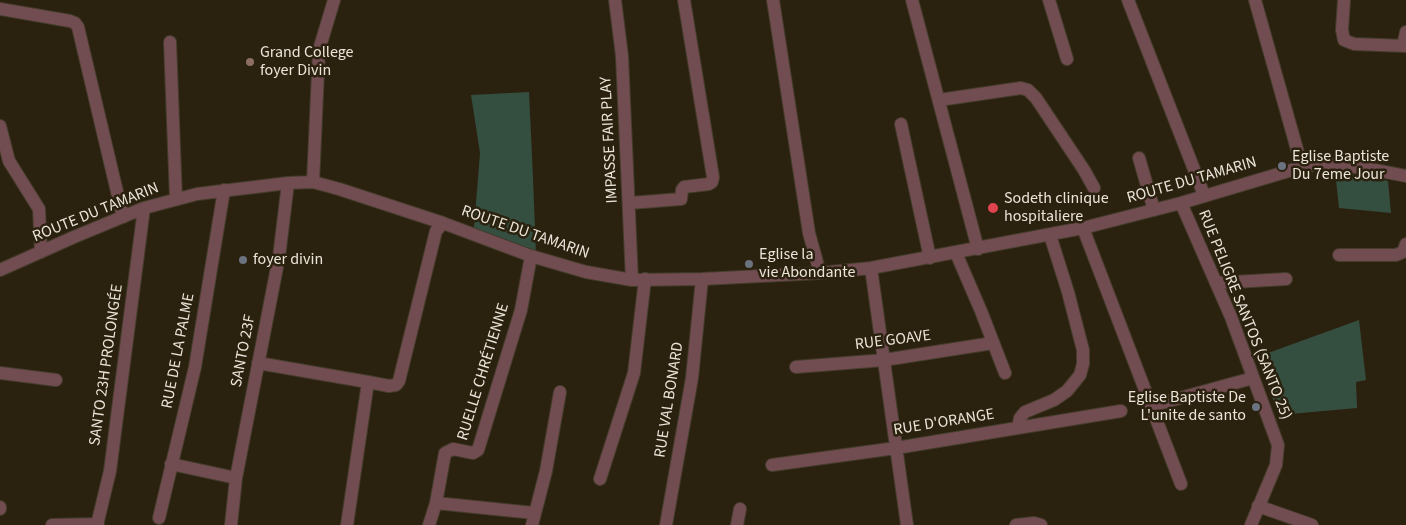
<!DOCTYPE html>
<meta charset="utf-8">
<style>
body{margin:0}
canvas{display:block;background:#2b210f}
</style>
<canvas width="1406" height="525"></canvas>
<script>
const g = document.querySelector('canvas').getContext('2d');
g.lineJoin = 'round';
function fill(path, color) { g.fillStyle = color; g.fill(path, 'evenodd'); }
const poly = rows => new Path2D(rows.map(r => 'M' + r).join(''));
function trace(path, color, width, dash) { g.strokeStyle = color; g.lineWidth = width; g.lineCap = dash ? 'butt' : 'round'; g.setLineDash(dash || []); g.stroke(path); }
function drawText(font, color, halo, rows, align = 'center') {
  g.font = font + ' "Source Sans 3",sans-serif'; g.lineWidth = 5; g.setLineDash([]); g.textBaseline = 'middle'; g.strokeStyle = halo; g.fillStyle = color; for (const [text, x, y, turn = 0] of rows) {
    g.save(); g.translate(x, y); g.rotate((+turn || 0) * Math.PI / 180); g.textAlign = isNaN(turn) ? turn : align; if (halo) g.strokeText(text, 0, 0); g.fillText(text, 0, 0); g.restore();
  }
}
fill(poly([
 [529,92,533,178,536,255,474,228,480,153,471,95],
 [1335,171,1388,181,1391,213,1339,208],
 [1359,320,1366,380,1356,382,1357,408,1279,415,1257,357]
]), '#344e40');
const minor = poly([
 [615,0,622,56,632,280],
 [773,0,809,233,820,273],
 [912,0,978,249],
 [1049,0,1067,59],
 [1128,0,1204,195],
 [1255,0,1302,167],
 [1344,0,1342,30,1344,40,1354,44,1406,46],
 [0,9,70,21,75,23,78,27,123,217],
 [170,42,176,199],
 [1403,46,1406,32],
 [939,100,1021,88,1028,90,1036,98,1084,170,1094,188],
 [901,124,930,258],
 [0,126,9,161,39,209,41,252],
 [1139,158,1154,210],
 [313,182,319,50,334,0],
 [630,203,681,199,682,190,684,187,709,184,712,182,713,177,684,0],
 [1181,203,1231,317,1278,445,1276,465,1251,525],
 [1083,228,1181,484],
 [956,253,981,311,1005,373],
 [1339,255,1396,255,1403,252,1406,244],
 [871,268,907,525],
 [0,270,74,237,144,208,197,194,288,183,313,182,339,189,443,223,531,256,586,272,632,280,702,279,820,273,871,268,1083,228,1181,203,1302,167,1325,163,1370,169,1406,176],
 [1216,283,1286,279],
 [258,363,368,382,347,525],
 [796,367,884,360,993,343],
 [0,373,56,380],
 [368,382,389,386,396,385,399,381,436,231,443,223],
 [1151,406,1253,378],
 [1018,428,1020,418,1025,412,1054,400,1067,391,1080,375,1083,364,1083,350,1068,292,1050,235],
 [171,464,236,478],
 [772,465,896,448,1121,411],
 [600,479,634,373,645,279],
 [436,503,534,513],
 [1258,506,1312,525],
 [0,507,0,509],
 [159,518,195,367,224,190],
 [52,525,98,524],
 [97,525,110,471,144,208],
 [231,525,236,478,279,257,288,183],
 [429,525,436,503,445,453,453,449,473,453,478,450,521,310,531,256],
 [532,525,546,471,560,392],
 [666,525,692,378,702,279],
 [737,525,740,509],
 [1016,525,1034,523,1041,525]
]);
trace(minor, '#463c2b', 14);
trace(minor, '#714d52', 12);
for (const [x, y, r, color] of [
 [250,62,5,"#8d6e63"],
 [1282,166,5,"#6b7280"],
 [993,208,6,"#e0444e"],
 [243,260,5,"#6b7280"],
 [749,264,5,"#6b7280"],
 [1256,407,5,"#6b7280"]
]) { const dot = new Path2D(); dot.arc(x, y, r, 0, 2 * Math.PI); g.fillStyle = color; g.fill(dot); trace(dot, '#2b210f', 2); }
drawText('16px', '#ebe4d9', '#2b210f', [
 ["Grand College",260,53],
 ["foyer Divin",260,71],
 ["Eglise Baptiste",1292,157],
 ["Du 7eme Jour",1292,175],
 ["Sodeth clinique",1004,199],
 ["hospitaliere",1004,217],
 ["Eglise la",759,255],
 ["vie Abondante",759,273],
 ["foyer divin",253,260],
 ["Eglise Baptiste De",1246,398,"right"],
 ["L'unite de santo",1246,416,"right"]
], 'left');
drawText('16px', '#ebe4d9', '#2b210f', [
 ["IMPASSE FAIR PLAY",610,140,-93],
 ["ROUTE DU TAMARIN",1192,181,-16],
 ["ROUTE DU TAMARIN",96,213,-22],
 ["ROUTE DU TAMARIN",525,233,19],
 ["RUE PELIGRE SANTOS (SANTO 25)",1244,315,68],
 ["RUE GOAVE",893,341,-7],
 ["RUE DE LA PALME",179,351,-79],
 ["SANTO 23F",244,351,-79],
 ["SANTO 23H PROLONGÉE",107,365,-82],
 ["RUELLE CHRÉTIENNE",484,372,-73],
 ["RUE VAL BONARD",670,400,-81],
 ["RUE D'ORANGE",944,423,-9]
]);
</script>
